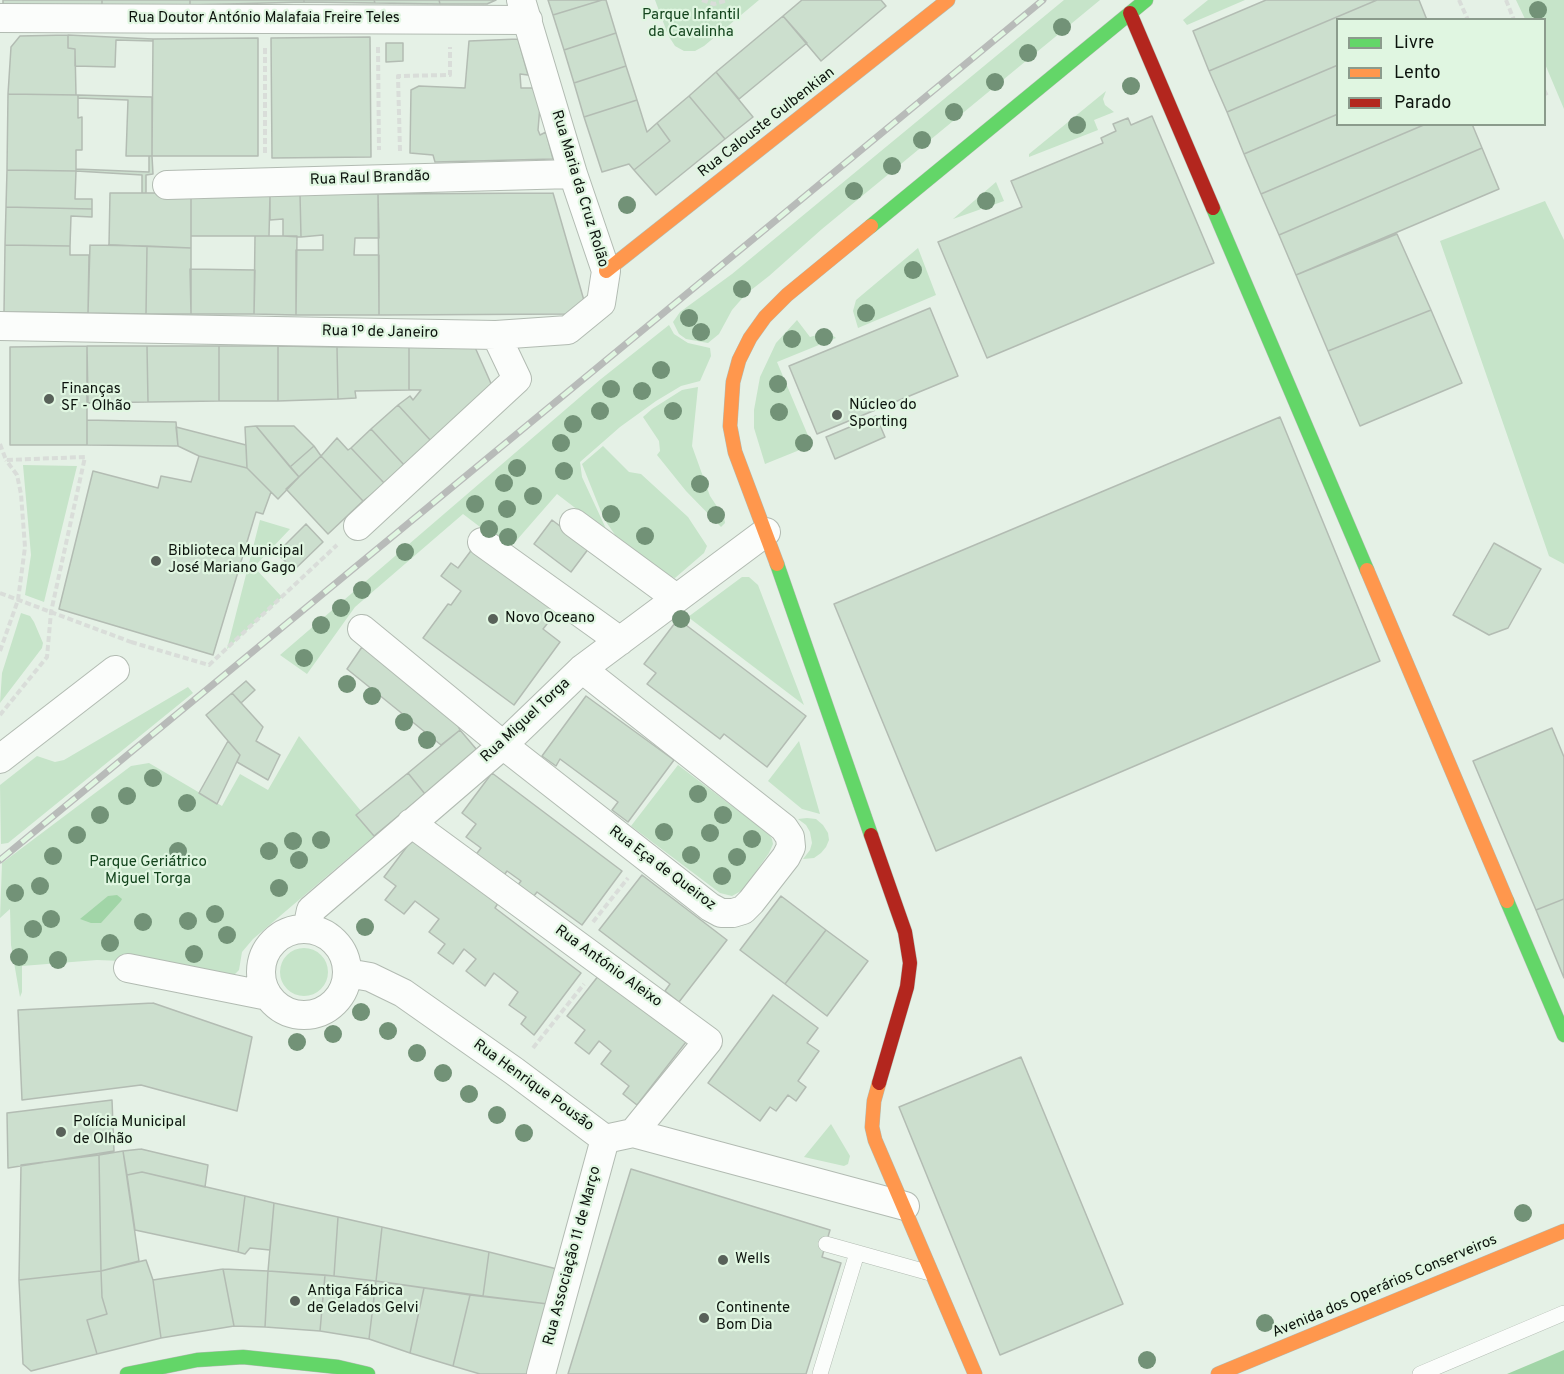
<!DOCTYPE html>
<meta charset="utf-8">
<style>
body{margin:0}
#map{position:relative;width:1564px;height:1374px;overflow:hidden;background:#e5f1e6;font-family:Overpass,sans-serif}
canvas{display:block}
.legend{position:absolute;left:1336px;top:18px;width:210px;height:108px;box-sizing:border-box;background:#e0f6e1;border:2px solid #8b9b8c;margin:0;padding:8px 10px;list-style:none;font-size:18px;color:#0c130d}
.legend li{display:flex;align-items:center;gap:12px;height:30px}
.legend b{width:30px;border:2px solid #8b9b8c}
</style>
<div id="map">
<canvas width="1564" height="1374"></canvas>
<ul class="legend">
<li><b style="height:8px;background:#63d668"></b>Livre</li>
<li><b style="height:8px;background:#ff974d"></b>Lento</li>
<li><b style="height:8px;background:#b3261e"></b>Parado</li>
</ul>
</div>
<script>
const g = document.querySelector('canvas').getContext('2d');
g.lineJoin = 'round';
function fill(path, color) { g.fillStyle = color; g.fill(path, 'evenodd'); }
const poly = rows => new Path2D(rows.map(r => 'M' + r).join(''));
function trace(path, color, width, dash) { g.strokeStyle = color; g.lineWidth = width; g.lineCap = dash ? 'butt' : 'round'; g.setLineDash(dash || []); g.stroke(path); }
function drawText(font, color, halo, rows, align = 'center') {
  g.font = font + ' Overpass,sans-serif'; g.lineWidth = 4.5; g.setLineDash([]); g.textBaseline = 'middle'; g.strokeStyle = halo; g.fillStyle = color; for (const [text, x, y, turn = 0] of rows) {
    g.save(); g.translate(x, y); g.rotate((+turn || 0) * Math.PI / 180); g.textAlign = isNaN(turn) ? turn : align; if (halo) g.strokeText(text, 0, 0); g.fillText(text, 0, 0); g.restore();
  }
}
fill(poly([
 [655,0,759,0,704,46,695,51,684,51,675,46,668,35],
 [1064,0,1100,0,822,229,769,276,746,294,732,310,719,334,708,343,686,339,679,334,673,322,680,312,732,274],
 [1208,0,1245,0,1187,25,1183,20],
 [1516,0,1564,0,1564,109,1545,64,1544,20,1525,19],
 [1106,91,1103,99,1105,105,1114,112,1094,120,1098,130,1029,157,1029,154],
 [996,182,1004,201,953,219],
 [1545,201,1564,240,1564,564,1549,556,1440,241],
 [918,248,936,295,858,328,853,311,856,300],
 [797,320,810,337,826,332,831,334,836,338,777,362,812,445,765,464,754,428,754,410,760,377,776,343],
 [669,325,674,334,688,343,710,348,711,356,700,381,681,386,656,401,620,427,580,462,582,477,608,533,557,494,509,549,463,514,355,607,307,674,280,655,601,379],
 [698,387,692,446,710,496,724,517,725,523,721,527,686,491,657,455,660,451,659,441,643,417,652,409,682,390],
 [603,446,629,472,641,474,688,517,707,546,704,553,675,578,664,575,620,542,604,519,582,464],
 [23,465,77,466,44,602,25,595,31,555],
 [260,520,290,529,254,567,282,597,227,649],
 [742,577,749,577,758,585,804,705,688,617],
 [21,613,30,616,34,622,43,643,42,648,0,703,2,673],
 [188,687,193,693,8,843,1,844,0,785,37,756,55,762,64,760],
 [299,736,361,811,357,816,374,836,253,939,242,952,239,970,234,975,122,961,97,960,22,966,22,992,20,997,11,945,10,909,0,918,2,863,131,766,149,763,222,806,240,774,268,790],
 [799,741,820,814,802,809,768,781],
 [678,765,769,834,772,839,773,844,769,853,743,890,732,896,720,893,631,826],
 [807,818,816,819,823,825,828,833,829,840,826,847,821,853,814,858,803,859,810,850,812,843,810,832,806,825,798,819],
 '280 972a24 24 0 1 1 48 0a24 24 0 1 1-48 0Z',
 [831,1124,850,1156,848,1164,844,1166,804,1157]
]), '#c6e4c9');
fill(poly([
 [117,895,122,899,121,901,101,923,91,923,80,919,108,896],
 [1564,1350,1564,1374,1507,1374]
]), '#a1d5a7');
const building = poly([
 [3,0,102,0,102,6,3,7,3,0],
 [102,0,190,0,190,5,102,6,102,0],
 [190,0,304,0,304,2,190,5,190,0],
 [304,0,374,0,375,3,304,2,304,0],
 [374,0,439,0,440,4,375,3,374,0],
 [439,0,496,0,487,4,440,4,439,0],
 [548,0,602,0,553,15,548,0],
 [602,0,606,0,616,33,564,50,553,15,602,0],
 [802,0,881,0,886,6,821,61,783,16,802,0],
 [1266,0,1377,0,1209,71,1193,31,1266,0],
 [1377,0,1419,0,1427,20,1338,20,1338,65,1227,112,1209,71,1377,0],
 [783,16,807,43,739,99,716,72,783,16],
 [616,33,626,66,574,83,564,50,616,33],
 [68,35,68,48,75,49,76,95,8,94,11,47,20,36,68,35],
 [68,35,153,39,153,41,116,40,115,67,75,66,75,49,68,48,68,35],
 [370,37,371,157,272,158,271,38,370,37],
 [258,38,258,156,152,156,153,39,258,38],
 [518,39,528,75,520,74,521,88,534,88,540,106,538,130,540,135,546,132,553,159,435,162,433,155,410,153,411,90,419,86,465,88,469,41,518,39],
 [386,43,403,43,403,61,386,62,386,43],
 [1338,65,1338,114,1244,154,1227,112,1338,65],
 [626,66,637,100,584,117,574,83,626,66],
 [716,72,753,117,725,139,689,96,716,72],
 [8,94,78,95,78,118,82,117,82,150,76,150,76,171,7,170,8,94],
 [78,95,152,97,152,156,126,156,128,100,78,98,78,95],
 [689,96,725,139,656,195,634,170,670,141,657,123,689,96],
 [637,100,647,132,657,123,670,141,634,170,629,164,602,172,584,117,637,100],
 [1338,114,1338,124,1426,124,1261,194,1244,154,1338,114],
 [1152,116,1214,263,987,358,938,242,1022,207,1011,181,1103,143,1101,138,1116,131,1113,124,1128,118,1131,125,1152,116],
 [1426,124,1472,124,1482,148,1279,235,1261,194,1426,124],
 [1482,148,1499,189,1296,275,1279,235,1482,148],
 [149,156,152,156,153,174,146,175,146,193,142,193,142,175,76,171,76,169,149,172,149,156],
 [7,170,76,171,75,199,92,199,92,209,6,207,7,170],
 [110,193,191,193,191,248,109,245,110,193],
 [191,193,270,194,269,236,191,236,191,193],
 [553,193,585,304,574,314,379,315,378,194,553,193],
 [270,194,300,194,301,237,283,236,283,219,270,220,270,194],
 [300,194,378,194,379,238,355,238,354,255,379,255,379,315,296,315,296,250,323,250,323,235,301,237,300,194],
 [6,207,92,209,92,217,71,216,70,246,5,245,6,207],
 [1397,234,1431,310,1328,351,1296,275,1397,234],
 [255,236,297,236,296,315,254,314,255,236],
 [5,245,70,246,70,255,89,255,88,313,4,312,5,245],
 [90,245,147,246,146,314,88,313,90,245],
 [147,246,191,248,191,314,146,314,147,246],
 [190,269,255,270,254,314,191,314,190,269],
 [930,308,958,376,817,434,789,366,930,308],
 [1431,310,1462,383,1360,426,1328,351,1431,310],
 [474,345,493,388,432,442,398,405,410,396,413,400,421,390,409,390,409,346,474,345],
 [87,346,87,445,10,445,10,347,87,346],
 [87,346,147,346,148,402,88,403,87,346],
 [147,346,219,346,219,401,148,402,147,346],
 [219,346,278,346,278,401,219,401,219,346],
 [278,346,337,347,338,399,278,401,278,346],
 [409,346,409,390,355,391,356,398,338,399,337,347,409,346],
 [398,405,432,442,405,466,371,429,398,405],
 [876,416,885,437,835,459,826,437,876,416],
 [1280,417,1380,661,936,851,834,604,1280,417],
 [87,420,176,422,178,446,87,445,87,420],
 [256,426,299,477,278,499,247,468,245,427,256,426],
 [256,426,294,426,314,446,290,467,256,426],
 [176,427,246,445,247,468,199,456,178,446,176,427],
 [371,429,405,466,385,484,351,448,371,429],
 [337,438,348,450,351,448,385,484,363,501,321,456,337,438],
 [314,446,321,456,299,477,290,467,314,446],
 [199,456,247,468,271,492,263,514,256,512,213,655,59,609,93,471,158,488,161,476,191,482,199,456],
 [321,456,363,501,328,534,286,489,321,456],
 [552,520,589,548,571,572,534,544,552,520],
 [306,524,323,542,294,570,277,553,306,524],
 [1494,543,1541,569,1508,628,1489,635,1453,615,1494,543],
 [473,548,558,610,543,629,560,642,514,705,423,638,448,604,451,605,461,591,441,576,451,563,458,568,473,548],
 [678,619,806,716,767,767,724,734,720,739,647,684,656,673,644,664,678,619],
 [362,647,451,713,460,730,441,745,347,669,362,647],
 [246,681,255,690,241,703,232,693,246,681],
 [232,693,263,727,256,741,280,755,268,780,237,762,240,755,206,715,232,693],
 [586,696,674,760,628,822,612,810,618,802,560,759,556,766,542,756,586,696],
 [1552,728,1564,757,1564,899,1536,910,1473,761,1552,728],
 [460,730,477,750,425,794,408,773,460,730],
 [228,741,240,755,217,804,199,793,228,741],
 [408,773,425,794,374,836,356,815,408,773],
 [492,773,622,871,582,925,537,892,530,901,514,890,521,881,507,871,502,878,474,857,481,848,466,837,476,824,462,813,492,773],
 [415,836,500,900,495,908,581,973,534,1035,521,1024,526,1017,509,1005,518,992,494,973,485,986,466,971,476,959,464,949,453,964,438,953,445,944,429,932,439,919,415,901,404,914,385,900,396,886,384,877,415,836],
 [642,875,727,940,679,1002,665,991,670,984,599,930,642,875],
 [781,896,826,930,785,984,740,950,781,896],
 [1564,899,1564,978,1536,910,1564,899],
 [826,930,868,961,827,1016,785,984,826,930],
 [599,975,686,1042,637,1105,623,1094,629,1086,601,1064,611,1051,599,1041,589,1054,575,1043,585,1030,567,1016,599,975],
 [773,995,818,1028,807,1043,819,1051,798,1081,806,1087,796,1101,788,1095,776,1111,770,1107,760,1121,708,1083,773,995],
 [153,1003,252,1037,237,1111,141,1085,22,1100,18,1010,153,1003],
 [1021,1057,1123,1304,1000,1355,899,1107,1021,1057],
 [112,1100,114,1151,8,1168,7,1113,112,1100],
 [141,1149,208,1165,205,1187,142,1172,127,1175,123,1151,141,1149],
 [123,1151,139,1261,101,1271,99,1155,123,1151],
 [99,1155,101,1271,19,1280,21,1165,99,1155],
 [631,1169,830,1230,822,1257,841,1263,806,1374,568,1374,631,1169],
 [142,1172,245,1196,238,1252,135,1230,127,1175,142,1172],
 [245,1196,274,1203,270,1250,250,1248,245,1254,238,1252,245,1196],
 [274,1203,338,1217,334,1276,268,1271,274,1203],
 [338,1217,382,1227,376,1281,334,1276,338,1217],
 [382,1227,489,1252,483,1296,376,1281,382,1227],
 [489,1252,557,1269,548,1304,483,1296,489,1252],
 [146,1260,153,1280,161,1338,97,1354,87,1320,107,1314,102,1297,101,1271,146,1260],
 [223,1269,234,1326,161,1338,153,1280,223,1269],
 [223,1269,268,1271,265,1327,234,1326,223,1269],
 [101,1271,102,1297,107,1314,87,1320,97,1354,31,1371,23,1364,19,1280,101,1271],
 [268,1271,325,1275,320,1331,265,1327,268,1271],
 [325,1275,376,1281,369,1339,320,1331,325,1275],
 [376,1281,424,1288,410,1353,369,1339,376,1281],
 [424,1288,470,1295,453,1366,410,1353,424,1288],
 [470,1295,548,1304,529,1374,480,1374,453,1366,470,1295]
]);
fill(building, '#ccdfce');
trace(building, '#b3bcb3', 1.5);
const lane = poly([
 [826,1244,930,1273],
 [820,1374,857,1253],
 [1420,1374,1564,1313]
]);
const street = poly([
 [0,18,528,20],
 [167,185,573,174],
 [0,326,496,335,568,330,601,303,606,271,573,174,521,0],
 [574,523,676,598],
 [358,526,517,379,496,335],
 [482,542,620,641],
 [362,629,503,745,710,907,721,913,733,913,743,910,751,902,786,857,791,847,790,837,784,828,582,669],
 [0,759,115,670],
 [411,823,708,1041,633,1133],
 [307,929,311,910,503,745,582,669,766,532],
 '261 972a43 43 0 1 1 86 0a43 43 0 1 1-86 0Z',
 [128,968,268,996],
 [347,973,370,977,403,993,514,1071,605,1139,633,1133,905,1206],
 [541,1374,605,1139]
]);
const fast = poly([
 [1213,208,1367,570],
 [871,226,1146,0],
 [777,564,871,835],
 [1507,901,1564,1035],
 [127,1374,197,1360,243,1357,338,1367,368,1374]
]);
const slow = poly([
 [606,271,948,0],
 [777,564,735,452,730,426,733,382,739,360,750,338,765,317,787,295,871,226],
 [1367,570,1507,901],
 [879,1083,874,1101,872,1127,875,1140,975,1374],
 [1218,1374,1564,1231]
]);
const jam = poly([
 [1130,13,1213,208],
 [871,835,905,932,910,963,907,987,879,1083]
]);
trace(lane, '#b2bbb2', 16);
trace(street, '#b2bbb2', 30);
trace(fast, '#b2bbb2', 15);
trace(slow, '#b2bbb2', 15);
trace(jam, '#b2bbb2', 15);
trace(poly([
 [702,0,714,4,728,0],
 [1459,0,1468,20],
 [1506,0,1514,20],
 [378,47,379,150],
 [1544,90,1548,98],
 [400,151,398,76,450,75,450,47],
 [265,153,265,47],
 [0,444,6,460,85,457,51,612,47,657,0,715],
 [0,593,131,642],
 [131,642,209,665,337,545],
 [0,651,18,600,25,547,21,494,17,475,6,460],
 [593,922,628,878],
 [533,1048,584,984]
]), '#d9ddd9', 4, [6, 3]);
trace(lane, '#fbfdfb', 15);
trace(street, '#fbfdfb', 28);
trace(fast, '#63d668', 14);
trace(slow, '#ff974d', 14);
trace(jam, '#b3261e', 14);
const rail = poly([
 [0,860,1043,0]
]);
trace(rail, '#b8bbb9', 7);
trace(rail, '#e0f6e1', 4.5, [14]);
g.fillStyle = '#729277';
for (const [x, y] of [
 [1538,10],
 [1062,27],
 [1028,53],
 [995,82],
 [1131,86],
 [954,112],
 [1077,125],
 [922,140],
 [892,166],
 [854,191],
 [986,201],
 [627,205],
 [913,270],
 [742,289],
 [866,313],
 [689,318],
 [701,332],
 [824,337],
 [792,339],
 [661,370],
 [778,384],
 [611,389],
 [642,391],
 [600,411],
 [673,411],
 [779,412],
 [573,424],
 [561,443],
 [804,443],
 [517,468],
 [564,471],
 [504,483],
 [700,484],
 [533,496],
 [475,504],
 [507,509],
 [611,514],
 [716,515],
 [489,529],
 [645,536],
 [508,537],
 [405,552],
 [362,590],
 [341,608],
 [681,619],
 [321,625],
 [304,658],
 [347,684],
 [372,696],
 [404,722],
 [427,740],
 [153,778],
 [698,794],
 [127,796],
 [187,803],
 [100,815],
 [723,815],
 [664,832],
 [710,833],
 [77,835],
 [752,839],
 [321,840],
 [293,841],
 [178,851],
 [269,851],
 [691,855],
 [53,856],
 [737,857],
 [299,860],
 [722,876],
 [40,886],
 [279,888],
 [15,893],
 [215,914],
 [51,919],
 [188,921],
 [143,922],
 [365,927],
 [33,929],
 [227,935],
 [110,943],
 [194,954],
 [19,957],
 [58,960],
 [361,1012],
 [388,1031],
 [333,1034],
 [297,1042],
 [417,1053],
 [443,1073],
 [469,1094],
 [497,1115],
 [524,1133],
 [1523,1213],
 [1265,1323],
 [1147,1360]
]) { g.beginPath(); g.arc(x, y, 9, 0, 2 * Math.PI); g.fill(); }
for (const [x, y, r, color] of [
 [49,399,6,"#586159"],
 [837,415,6,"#586159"],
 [156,561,6,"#586159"],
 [493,619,6,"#586159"],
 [61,1132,6,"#586159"],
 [723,1260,6,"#586159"],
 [295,1301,6,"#586159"],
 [704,1318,6,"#586159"]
]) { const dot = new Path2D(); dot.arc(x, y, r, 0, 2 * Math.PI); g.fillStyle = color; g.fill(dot); trace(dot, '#e0f6e1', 2); }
drawText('15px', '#13441d', '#e0f6e1', [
 ["Parque Infantil",691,16],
 ["da Cavalinha",691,33],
 ["Parque Geriátrico",148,863],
 ["Miguel Torga",148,880]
]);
drawText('15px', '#0c130d', '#e0f6e1', [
 ["Rua Doutor António Malafaia Freire Teles",264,19],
 ["Rua Calouste Gulbenkian",767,123,-38],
 ["Rua Raul Brandão",370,179,-2],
 ["Rua Maria da Cruz Rolão",579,189,73],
 ["Rua 1º de Janeiro",380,333,1],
 ["Rua Miguel Torga",526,721,-43],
 ["Rua Eça de Queiroz",662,869,37],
 ["Rua António Aleixo",608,967,36],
 ["Rua Henrique Pousão",533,1086,36],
 ["Rua Associação 11 de Março",573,1256,-75],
 ["Avenida dos Operários Conserveiros",1385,1287,-23]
]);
drawText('15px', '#0c130d', '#e0f6e1', [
 ["Finanças",61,390],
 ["SF - Olhão",61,407],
 ["Núcleo do",849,406],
 ["Sporting",849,423],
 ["Biblioteca Municipal",168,552],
 ["José Mariano Gago",168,569],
 ["Novo Oceano",505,619],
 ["Polícia Municipal",73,1123],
 ["de Olhão",73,1140],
 ["Wells",735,1260],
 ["Antiga Fábrica",307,1292],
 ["de Gelados Gelvi",307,1309],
 ["Continente",716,1309],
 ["Bom Dia",716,1326]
], 'left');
</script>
